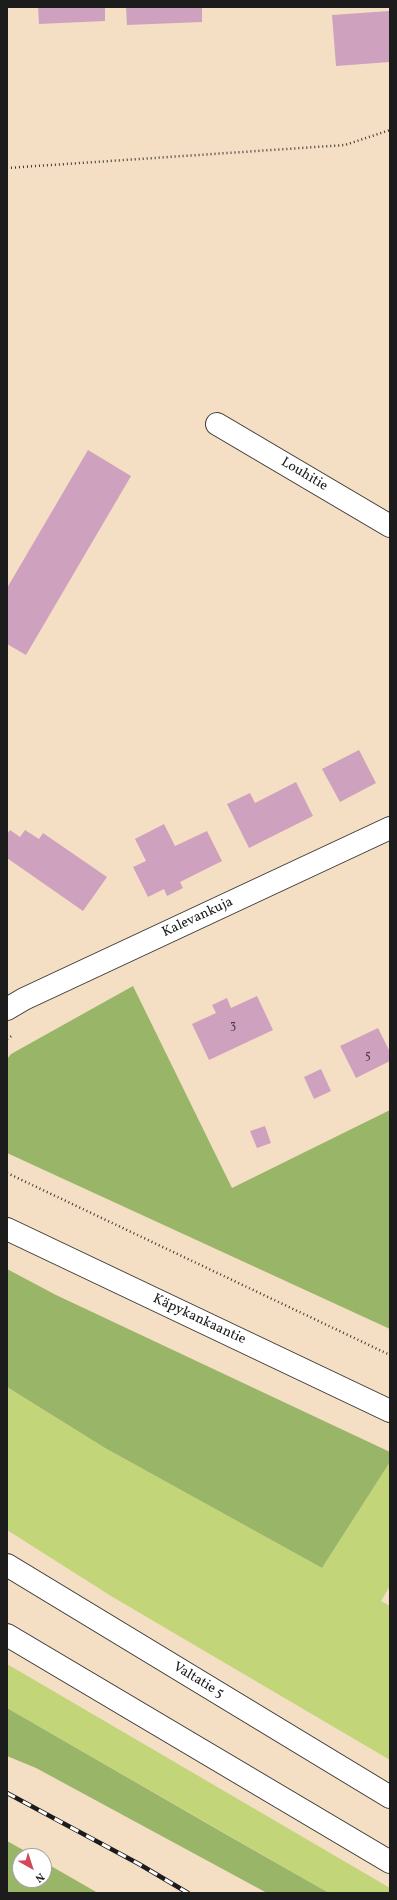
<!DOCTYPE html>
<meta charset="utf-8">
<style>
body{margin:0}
#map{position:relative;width:397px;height:1900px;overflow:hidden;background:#f4dfc4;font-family:Vollkorn,serif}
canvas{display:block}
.frame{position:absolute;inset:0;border:8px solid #1c1c1c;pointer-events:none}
.north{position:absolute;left:12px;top:1848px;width:40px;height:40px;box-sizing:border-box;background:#fff;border:1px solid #a4a4a4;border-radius:50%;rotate:141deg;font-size:11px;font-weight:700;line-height:16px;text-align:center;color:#1c1c1c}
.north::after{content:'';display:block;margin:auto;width:14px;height:18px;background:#d1495b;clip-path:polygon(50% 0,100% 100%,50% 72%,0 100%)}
</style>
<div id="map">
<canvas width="397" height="1900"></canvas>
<div class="frame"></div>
<div class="north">N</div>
</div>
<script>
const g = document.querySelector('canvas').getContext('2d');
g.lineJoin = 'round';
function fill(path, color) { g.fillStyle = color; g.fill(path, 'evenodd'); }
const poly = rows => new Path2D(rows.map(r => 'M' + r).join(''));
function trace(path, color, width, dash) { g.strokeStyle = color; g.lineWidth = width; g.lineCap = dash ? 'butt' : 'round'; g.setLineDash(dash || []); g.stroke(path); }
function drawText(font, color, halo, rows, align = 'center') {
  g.font = font + ' Vollkorn,serif'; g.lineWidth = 3; g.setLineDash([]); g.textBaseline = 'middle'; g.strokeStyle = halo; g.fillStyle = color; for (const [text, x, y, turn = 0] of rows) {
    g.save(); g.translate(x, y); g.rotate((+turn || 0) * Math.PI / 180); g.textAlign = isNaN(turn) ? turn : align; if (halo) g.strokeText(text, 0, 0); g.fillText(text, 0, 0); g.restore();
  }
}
fill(poly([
 [7,1387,105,1448,322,1568,390,1462,390,1586,381,1601,390,1606,390,1760,111,1596,7,1530],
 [7,1664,390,1888,390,1893,329,1893,7,1708]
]), '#c2d578');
fill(poly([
 [133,986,232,1188,390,1110,390,1329,7,1153,7,1059,11,1054],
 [7,1269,56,1295,390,1452,390,1462,322,1568,105,1448,7,1387],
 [7,1708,229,1836,329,1893,267,1893,36,1768,7,1756],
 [7,1841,34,1856,20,1856,20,1880,44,1880,44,1862,98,1893,7,1893]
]), '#99b668');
fill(poly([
 [38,7,105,7,105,21,39,24],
 [126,7,202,7,202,22,127,25],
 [389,11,390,62,336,66,332,15],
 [88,450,131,476,26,655,7,644,7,588],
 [359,750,376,783,340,802,322,769],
 [296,782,313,816,249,848,227,804,250,793,255,803],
 [164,824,175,846,207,831,222,861,180,882,183,888,167,896,164,889,148,897,133,867,146,861,135,839],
 [10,830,20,837,25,830,39,839,43,833,107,877,83,911,7,858,7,834],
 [257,996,273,1030,209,1060,192,1024,216,1013,212,1005,227,998,231,1008],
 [378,1028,390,1052,390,1061,356,1078,340,1046],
 [321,1069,331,1091,314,1099,304,1077],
 [265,1126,271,1143,257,1148,250,1131]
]), '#cea2be');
const minor = poly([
 [217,424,390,526],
 [7,1009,24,999,390,828],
 [7,1229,390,1411]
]);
const highway = poly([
 [7,1565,390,1797],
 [7,1635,390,1862]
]);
trace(minor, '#3c3935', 24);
trace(highway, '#3c3935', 24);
trace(poly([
 [7,168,345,145,390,130],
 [7,1039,13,1035],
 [7,1173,390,1355]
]), '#3c3935', 2.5, [1, 3]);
trace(minor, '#fff', 22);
trace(highway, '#fff', 22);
const rail = poly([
 [7,1793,139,1864,188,1893]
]);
trace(rail, '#1c1c1c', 4.5);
trace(rail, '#fff', 3, [9]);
drawText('12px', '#483e44', null, [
 ["3",233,1027],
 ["5",368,1057]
]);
drawText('14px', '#1c1c1c', '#fff', [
 ["Louhitie",304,475,31],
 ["Kalevankuja",198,918,-25],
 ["Käpykankaantie",199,1320,25],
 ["Valtatie 5",198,1681,31]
]);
</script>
